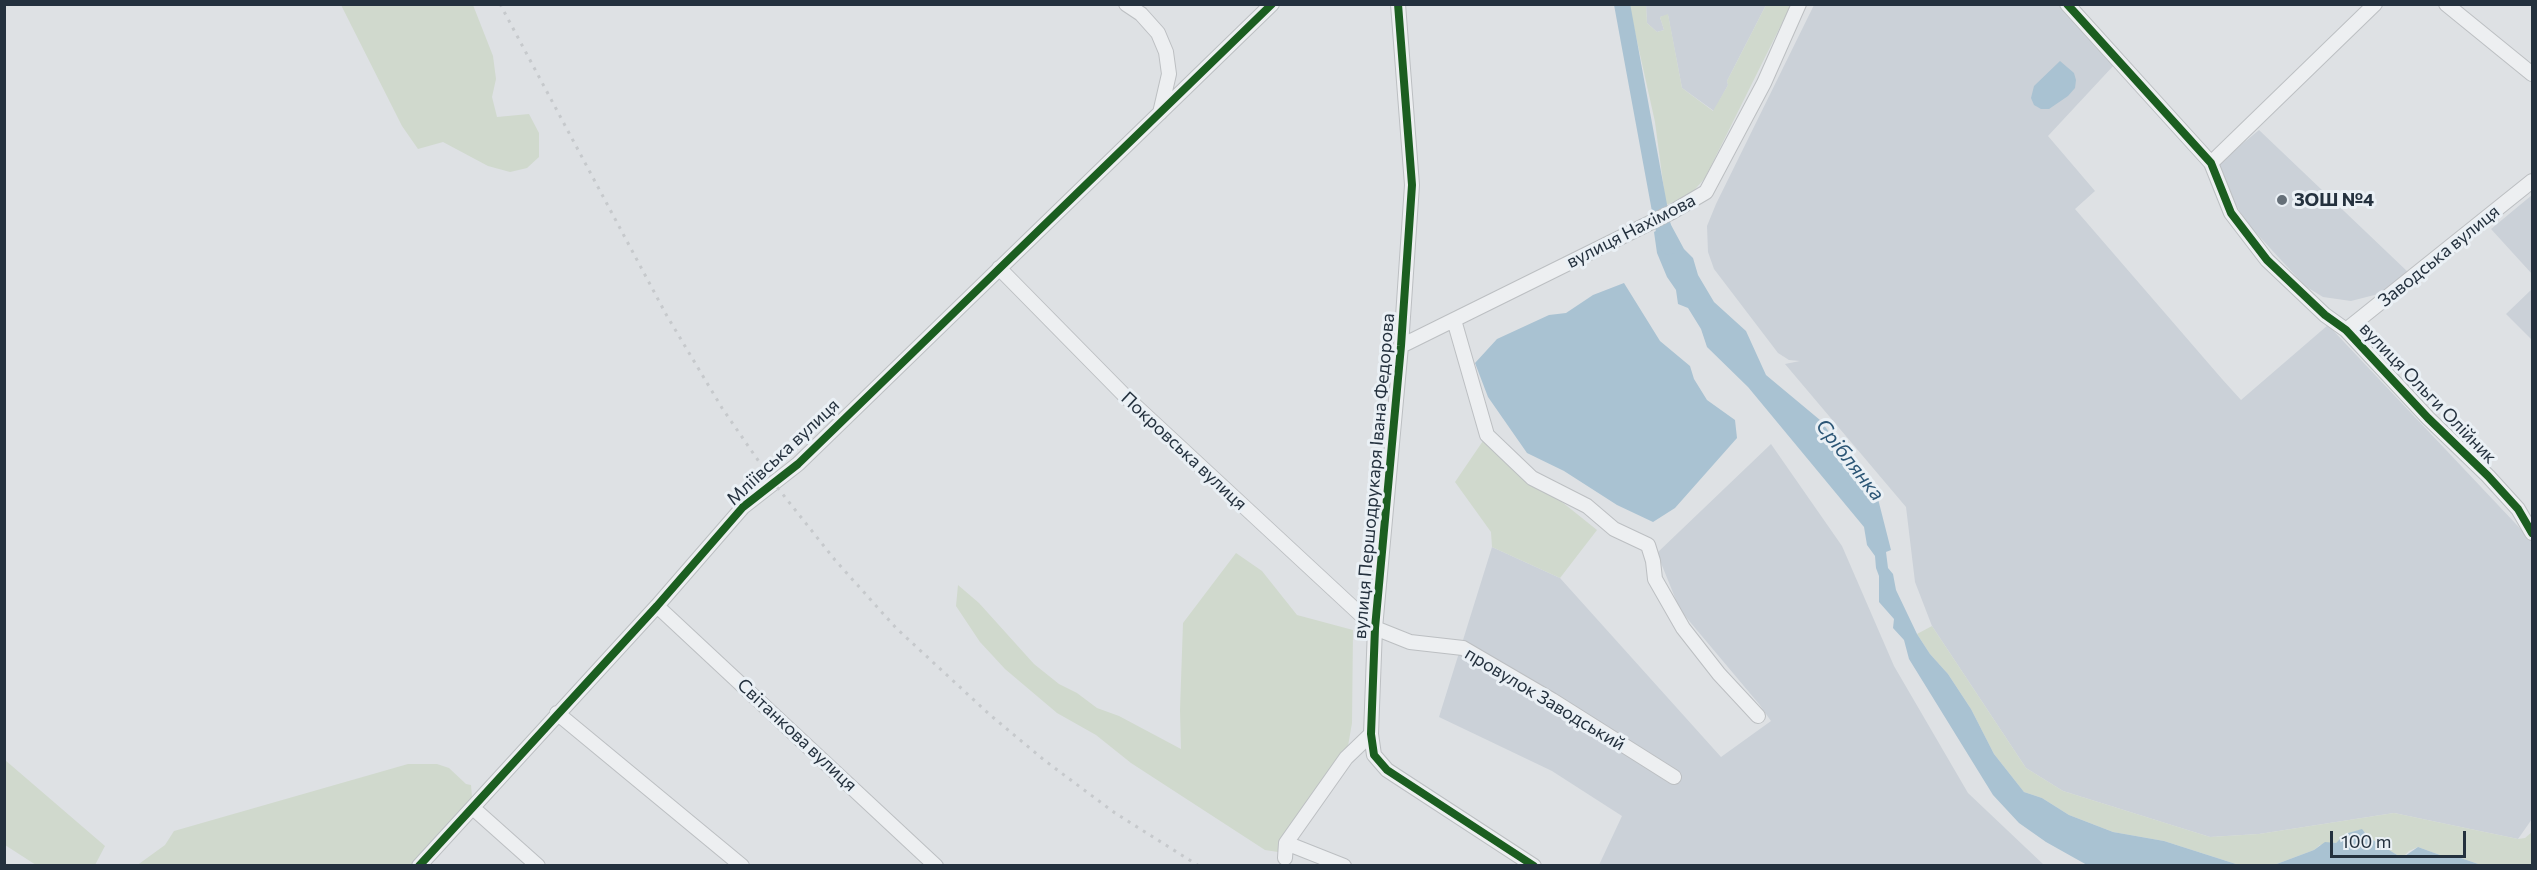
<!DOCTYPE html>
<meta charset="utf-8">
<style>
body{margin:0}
#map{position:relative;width:2537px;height:870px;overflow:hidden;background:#dee1e4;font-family:Commissioner,sans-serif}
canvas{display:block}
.frame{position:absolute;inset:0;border:6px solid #24313e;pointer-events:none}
.scale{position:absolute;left:2330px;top:831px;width:136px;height:27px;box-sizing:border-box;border:3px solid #24313e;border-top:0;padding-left:8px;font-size:18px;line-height:21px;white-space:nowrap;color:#24313e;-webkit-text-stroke:4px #eaf0f5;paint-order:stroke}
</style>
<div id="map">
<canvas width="2537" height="870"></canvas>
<div class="frame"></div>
<div class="scale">100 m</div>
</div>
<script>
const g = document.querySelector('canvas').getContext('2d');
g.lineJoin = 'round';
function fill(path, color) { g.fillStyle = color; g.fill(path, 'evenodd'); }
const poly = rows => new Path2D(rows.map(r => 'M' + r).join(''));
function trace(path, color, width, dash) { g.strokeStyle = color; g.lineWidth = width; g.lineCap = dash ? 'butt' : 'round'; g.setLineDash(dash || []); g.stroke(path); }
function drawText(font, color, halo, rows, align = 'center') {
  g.font = font + ' Commissioner,sans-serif'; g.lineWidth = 6; g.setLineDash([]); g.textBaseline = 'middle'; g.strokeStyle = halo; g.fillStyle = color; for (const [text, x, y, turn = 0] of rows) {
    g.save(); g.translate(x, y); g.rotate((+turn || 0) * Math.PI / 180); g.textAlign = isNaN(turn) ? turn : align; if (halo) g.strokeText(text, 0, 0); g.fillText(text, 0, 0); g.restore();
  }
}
fill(poly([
 [1646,5,1766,5,1727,81,1728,85,1714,111,1682,88,1668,15,1660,17,1664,30,1657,32,1647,23],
 [1814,5,2061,5,2115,64,2048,136,2095,191,2075,209,2222,379,2241,400,2328,325,2532,541,2532,819,2518,839,2394,813,2259,834,2210,837,2063,791,2026,768,1932,626,1915,582,1906,507,1785,364,1800,361,1789,360,1778,353,1714,269,1708,252,1707,226,1716,204],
 [2259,130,2409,273,2386,292,2351,301,2323,297,2305,286,2246,222,2220,177,2217,165],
 [2532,195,2532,274,2491,229],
 [2532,289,2532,340,2506,314],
 [1771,444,1842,546,1894,666,1968,793,2044,865,1599,865,1622,816,1552,771,1439,717,1492,547,1560,578,1721,757,1771,721,1759,704,1680,610,1657,553]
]), '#cbd1d8');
fill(poly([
 [341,5,473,5,493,56,496,79,492,97,497,117,529,114,539,133,539,157,527,168,510,172,488,166,443,142,418,149,402,126],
 [1629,5,1646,5,1647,23,1657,32,1664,30,1660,17,1668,14,1682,88,1713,111,1728,85,1727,81,1766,5,1791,5,1705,178,1690,195,1666,205,1655,122],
 [1487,435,1532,478,1597,530,1560,578,1492,547,1491,532,1455,482],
 [1236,553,1262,571,1297,615,1353,630,1352,723,1346,758,1286,843,1278,852,1265,850,1131,763,1096,735,1057,713,1005,669,980,642,956,606,958,585,979,603,1034,664,1059,684,1077,693,1097,708,1119,716,1181,749,1180,710,1183,623],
 [1932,626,2026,768,2063,791,2210,837,2259,834,2394,813,2518,839,2525,838,2532,832,2532,865,2481,865,2458,857,2440,855,2418,847,2409,851,2402,858,2368,837,2367,833,2358,830,2336,843,2320,845,2314,850,2274,865,2239,865,2164,841,2113,832,2069,815,2042,798,2024,792,1994,754,1971,709,1948,674,1930,654,1917,634],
 [5,760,105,846,95,865,36,865,5,845],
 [408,764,437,764,449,768,466,784,471,785,473,808,419,865,136,866,165,845,174,831]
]), '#d0d9cd');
fill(poly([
 [2060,61,2074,73,2076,80,2075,88,2068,96,2049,109,2041,109,2034,105,2031,98,2034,86],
 [1670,223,1684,249,1693,258,1698,275,1714,302,1746,331,1766,375,1820,420,1864,478,1876,491,1891,550,1886,552,1888,568,1893,574,1896,590,1917,634,1930,654,1948,674,1971,709,1994,754,2024,792,2042,798,2069,815,2113,832,2164,841,2239,865,2087,865,2046,842,2019,823,1993,795,1909,659,1904,640,1893,628,1894,619,1879,602,1879,576,1876,568,1875,556,1867,545,1864,527,1748,387,1707,347,1701,329,1688,308,1678,304,1676,290,1667,277,1657,253,1654,232],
 [1624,283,1660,341,1690,366,1694,379,1707,400,1735,420,1737,438,1675,508,1653,522,1617,505,1564,471,1527,453,1488,397,1475,363,1497,339,1549,315,1566,313,1593,295],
 [2362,829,2368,837,2402,858,2418,847,2440,855,2458,857,2481,865,2274,865,2314,850,2325,842,2336,843,2345,834]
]), '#a9c2d2');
trace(poly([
 [1622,4,1663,227,1669,247]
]), '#a9c2d2', 16);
const minor = poly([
 [1126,4,1141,14,1158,33,1166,52,1169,74,1160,113],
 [1398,4,1412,185,1401,346,1375,628,1371,734,1374,755,1387,770,1534,866],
 [2067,4,2211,163,2231,213,2267,260,2325,315,2346,330,2428,418,2488,476,2518,509,2532,533],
 [2446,4,2532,74],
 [2211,163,2375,4],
 [999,268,1126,397,1375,628,1410,642,1463,648,1552,700,1674,777],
 [1454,320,1487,435,1532,478,1587,506,1614,529,1648,545,1653,561,1655,579,1683,628,1719,674,1758,716],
 [2346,330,2532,181],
 [1401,346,1672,212,1706,192,1764,83,1799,4],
 [657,606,936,866],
 [557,713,742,866],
 [473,808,538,866],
 [1286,843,1344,866],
 [1285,858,1286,843,1346,758,1371,734],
 [419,866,657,606,743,507,798,464,1272,4]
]);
trace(minor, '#bcbfc2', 16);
trace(minor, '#edeff1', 14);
trace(poly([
 [500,4,667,316,722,408,773,482,835,560,896,628,989,714,1044,760,1115,813,1199,866]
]), '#c6c9cc', 3, [3, 6]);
trace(poly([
 [1398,4,1412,185,1401,346,1375,628,1371,734,1374,755,1387,770,1534,866],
 [2067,4,2211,163,2231,213,2267,260,2325,315,2346,330,2428,418,2488,476,2518,509,2532,533],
 [419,866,657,606,743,507,798,464,1272,4]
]), '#1b5e20', 8);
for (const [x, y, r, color] of [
 [2282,200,6,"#656f78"]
]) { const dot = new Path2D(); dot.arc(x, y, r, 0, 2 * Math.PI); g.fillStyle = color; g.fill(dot); trace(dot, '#eaf0f5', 2); }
drawText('bold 18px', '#24313e', '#eaf0f5', [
 ["ЗОШ №4",2294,200]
], 'left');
drawText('18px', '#24313e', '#eaf0f5', [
 ["вулиця Нахімова",1631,231,-27],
 ["Заводська вулиця",2439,256,-39],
 ["вулиця Ольги Олійник",2428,393,46],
 ["Покровська вулиця",1184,451,43],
 ["Мліївська вулиця",783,452,-43],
 ["вулиця Першодрукаря Івана Федорова",1374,476,-85],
 ["провулок Заводський",1545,699,31],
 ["Світанкова вулиця",797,735,43]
]);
drawText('italic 20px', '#2b5575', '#eaf0f5', [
 ["Сріблянка",1850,460,52]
]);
</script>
